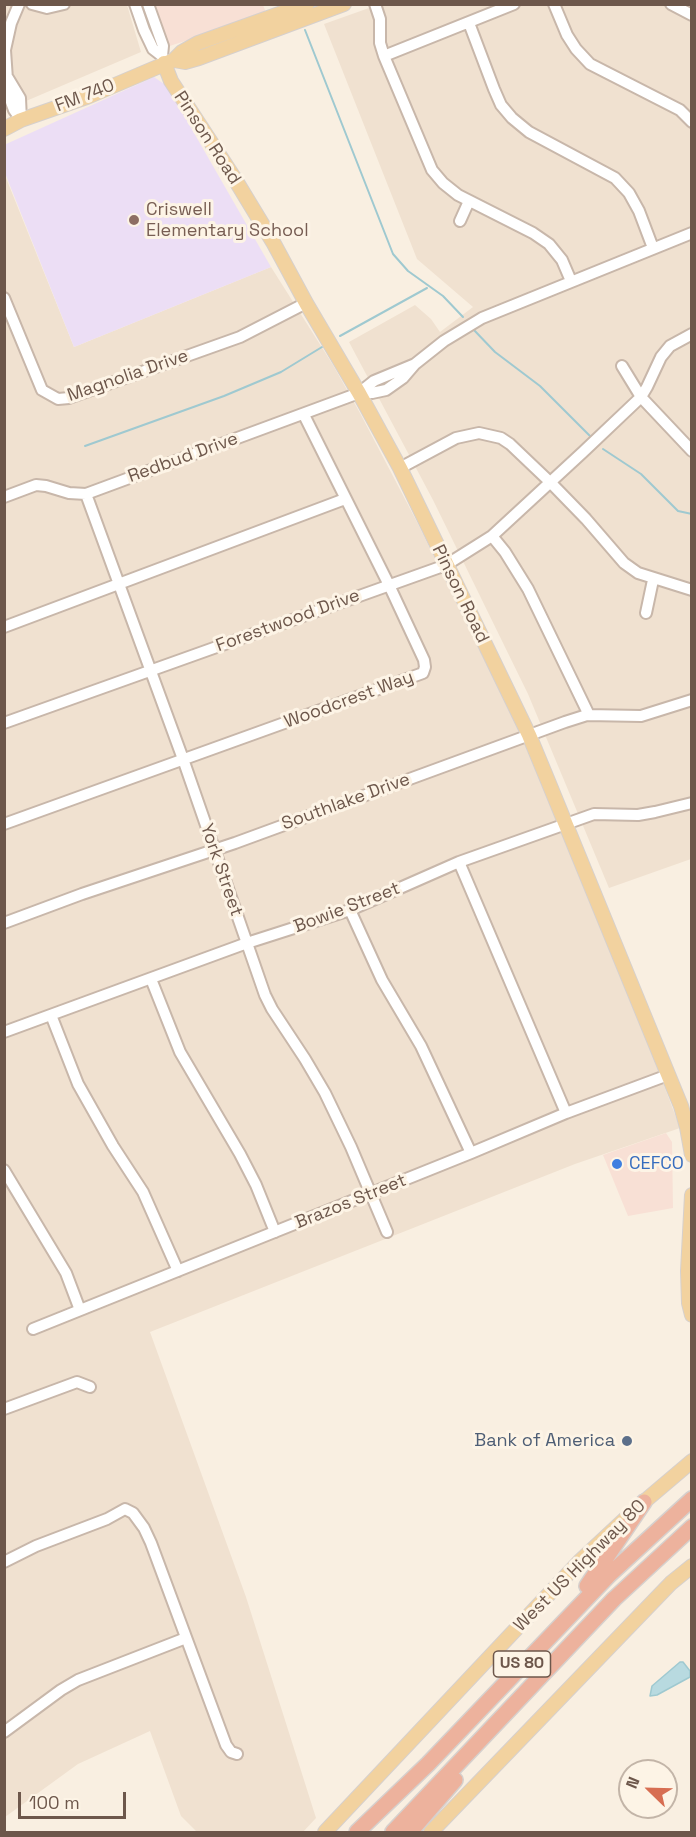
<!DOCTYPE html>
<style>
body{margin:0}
#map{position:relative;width:696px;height:1837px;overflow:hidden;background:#f9efe1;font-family:"Space Grotesk",sans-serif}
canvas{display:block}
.frame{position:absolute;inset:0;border:6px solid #6d574b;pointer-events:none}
.north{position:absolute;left:618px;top:1759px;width:60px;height:60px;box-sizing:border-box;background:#fdf4e6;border:2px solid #c3b5a8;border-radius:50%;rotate:293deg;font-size:16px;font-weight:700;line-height:24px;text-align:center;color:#6d574b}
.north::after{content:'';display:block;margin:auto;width:21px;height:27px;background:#d76e52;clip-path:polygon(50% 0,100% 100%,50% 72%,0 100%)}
.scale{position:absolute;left:18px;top:1792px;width:108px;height:27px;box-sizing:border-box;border:3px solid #6d574b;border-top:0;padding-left:8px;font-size:18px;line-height:21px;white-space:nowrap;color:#6d574b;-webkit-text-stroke:4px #fdf4e6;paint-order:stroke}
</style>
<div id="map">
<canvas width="696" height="1837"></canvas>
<div class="frame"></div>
<div class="north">N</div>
<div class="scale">100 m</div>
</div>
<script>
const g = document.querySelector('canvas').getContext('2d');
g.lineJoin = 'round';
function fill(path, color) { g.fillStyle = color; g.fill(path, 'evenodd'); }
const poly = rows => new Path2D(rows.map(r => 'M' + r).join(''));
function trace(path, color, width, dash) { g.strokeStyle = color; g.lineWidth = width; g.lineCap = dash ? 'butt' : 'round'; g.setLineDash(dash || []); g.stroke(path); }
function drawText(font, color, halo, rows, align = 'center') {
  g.font = font + ' "Space Grotesk",sans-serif'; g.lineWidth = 6; g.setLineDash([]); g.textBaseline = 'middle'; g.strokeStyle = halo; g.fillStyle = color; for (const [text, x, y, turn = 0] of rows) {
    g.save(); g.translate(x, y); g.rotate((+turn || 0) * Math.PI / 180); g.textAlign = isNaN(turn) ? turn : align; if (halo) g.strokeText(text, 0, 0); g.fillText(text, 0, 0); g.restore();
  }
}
fill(poly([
 [5,5,127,5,141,52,5,110],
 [384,5,691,5,691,859,609,888,528,694,433,500,349,342,415,305,431,319,440,332,473,307,417,259,324,24,369,8],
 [4,173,74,347,271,267,333,365,360,413,418,524,513,718,554,811,653,1056,680,1128,575,1164,150,1332,246,1597,316,1818,303,1832,197,1832,181,1816,150,1731,78,1764,5,1817]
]), '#f0e1d0');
fill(poly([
 [140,5,263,5,267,15,157,50],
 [666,1133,672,1142,673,1208,628,1216,603,1155]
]), '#f8e0d5');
fill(poly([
 [154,77,167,86,271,267,74,347,5,173,4,145]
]), '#ecdef5');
const water = poly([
 [680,1662,683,1662,690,1671,690,1677,657,1695,650,1696,652,1686,680,1662]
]);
fill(water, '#b8dae0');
trace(water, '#9fc9d0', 1.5);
trace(poly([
 [305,30,393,254,408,271,443,296,463,317],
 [473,329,495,352,540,386,590,436],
 [340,336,427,288],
 [85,446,224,396,281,372,322,347],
 [603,449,641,474,678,511,692,514]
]), '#9fc9d0', 2);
const minor = poly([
 [19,4,11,23,5,50,8,94,14,110,21,120],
 [32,4,47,8,64,4],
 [135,4,144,30,153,49,162,56],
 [148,4,163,46,162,56,164,63],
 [375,4,380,19,380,43,384,56,432,170,443,183,458,195,533,233,549,244,562,260,571,281],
 [554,4,567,35,576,49,590,64,680,110,692,122],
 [671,4,692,15],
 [469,23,494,89,501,105,512,118,529,132,615,178,629,193,639,211,653,248],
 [384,56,514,4],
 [8,78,20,98,21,120],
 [460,221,469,201],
 [4,298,42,390,58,399,69,398,240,337,306,303],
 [622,366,641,397,692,451],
 [359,393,372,393,386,390,403,378,415,364,444,341,482,318,692,233],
 [400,468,456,438,479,433,501,438,510,444,551,483,586,519,624,563,638,573,692,590],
 [86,494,183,759,265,995,272,1009,305,1059,325,1093,351,1147,387,1232],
 [4,497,36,485,46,486,69,493,86,494,359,393,374,381,415,364],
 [492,536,505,552,528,589,589,715],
 [646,613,653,580],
 [4,627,345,499],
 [4,723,446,565,492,536,583,452,641,397,647,387,661,357,670,346,692,334],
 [4,824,423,673,425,667,424,660,389,585,304,415],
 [459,862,566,1113],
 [350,910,382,980,421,1046,471,1153],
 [4,923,82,894,235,843,565,722,587,715,641,716,692,700],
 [151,979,180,1052,240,1154,256,1185,275,1232],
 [51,1015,78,1084,113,1146,143,1192,178,1271],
 [4,1032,247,943,350,910,459,862,594,814,638,815,655,812,692,803],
 [4,1170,66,1273,80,1310],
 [33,1329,471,1153,566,1113,668,1075],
 [4,1409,77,1382,90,1387],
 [4,1562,36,1546,107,1519,125,1509,133,1513,144,1528,151,1543,226,1745,231,1752,237,1754],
 [4,1732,61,1690,78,1680,186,1638]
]);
const major = poly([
 [174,60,185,62,199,58,344,4],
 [164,63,171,81,233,176,273,242,306,303,359,393,400,468,529,735,548,781,681,1106,687,1127,692,1155],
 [4,129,21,120,87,97,174,60,182,52,198,43,307,4],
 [692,1195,688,1271,689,1303,692,1315],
 [325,1832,581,1560,639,1506,692,1461],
 [431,1832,671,1583,692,1566]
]);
const highway = poly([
 [587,1586,644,1502],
 [357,1832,428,1764,609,1575,692,1499],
 [393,1832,614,1599,692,1527],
 [410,1832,455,1780]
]);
trace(minor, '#c8b7aa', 14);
trace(major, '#d6d0cd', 16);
trace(highway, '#d6d0cd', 18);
trace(minor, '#fff', 10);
trace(major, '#f2d29f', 14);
trace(highway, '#edb29d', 15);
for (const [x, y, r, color] of [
 [134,220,6,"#8d6e63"],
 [617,1164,6,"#3f7fe0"],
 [627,1441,6,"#5c6f8a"]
]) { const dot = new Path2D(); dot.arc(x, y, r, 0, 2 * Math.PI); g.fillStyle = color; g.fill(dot); trace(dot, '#fdf4e6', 2); }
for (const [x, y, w] of [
 [522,1664,57]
]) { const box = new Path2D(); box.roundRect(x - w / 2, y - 13, w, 26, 4.5); g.fillStyle = '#fdf4e6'; g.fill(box); trace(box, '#6d574b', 1.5); }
drawText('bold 16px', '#6d574b', null, [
 ["US 80",522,1664]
]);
drawText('18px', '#6d574b', '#fdf4e6', [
 ["FM 740",85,96,-21],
 ["Pinson Road",207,138,57],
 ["Magnolia Drive",128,376,-19],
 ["Redbud Drive",183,458,-20],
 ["Pinson Road",460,594,64],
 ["Forestwood Drive",288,621,-20],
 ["Woodcrest Way",349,700,-20],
 ["Southlake Drive",346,802,-20],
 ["York Street",221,870,71],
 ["Bowie Street",347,908,-21],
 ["Brazos Street",351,1202,-22],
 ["West US Highway 80",580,1566,-45]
]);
drawText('18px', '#785e54', '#fdf4e6', [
 ["Criswell",146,210],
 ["Elementary School",146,231]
], 'left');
drawText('18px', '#366cbe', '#fdf4e6', [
 ["CEFCO",629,1164]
], 'left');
drawText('18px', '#4e5e75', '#fdf4e6', [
 ["Bank of America",615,1441]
], 'right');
</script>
